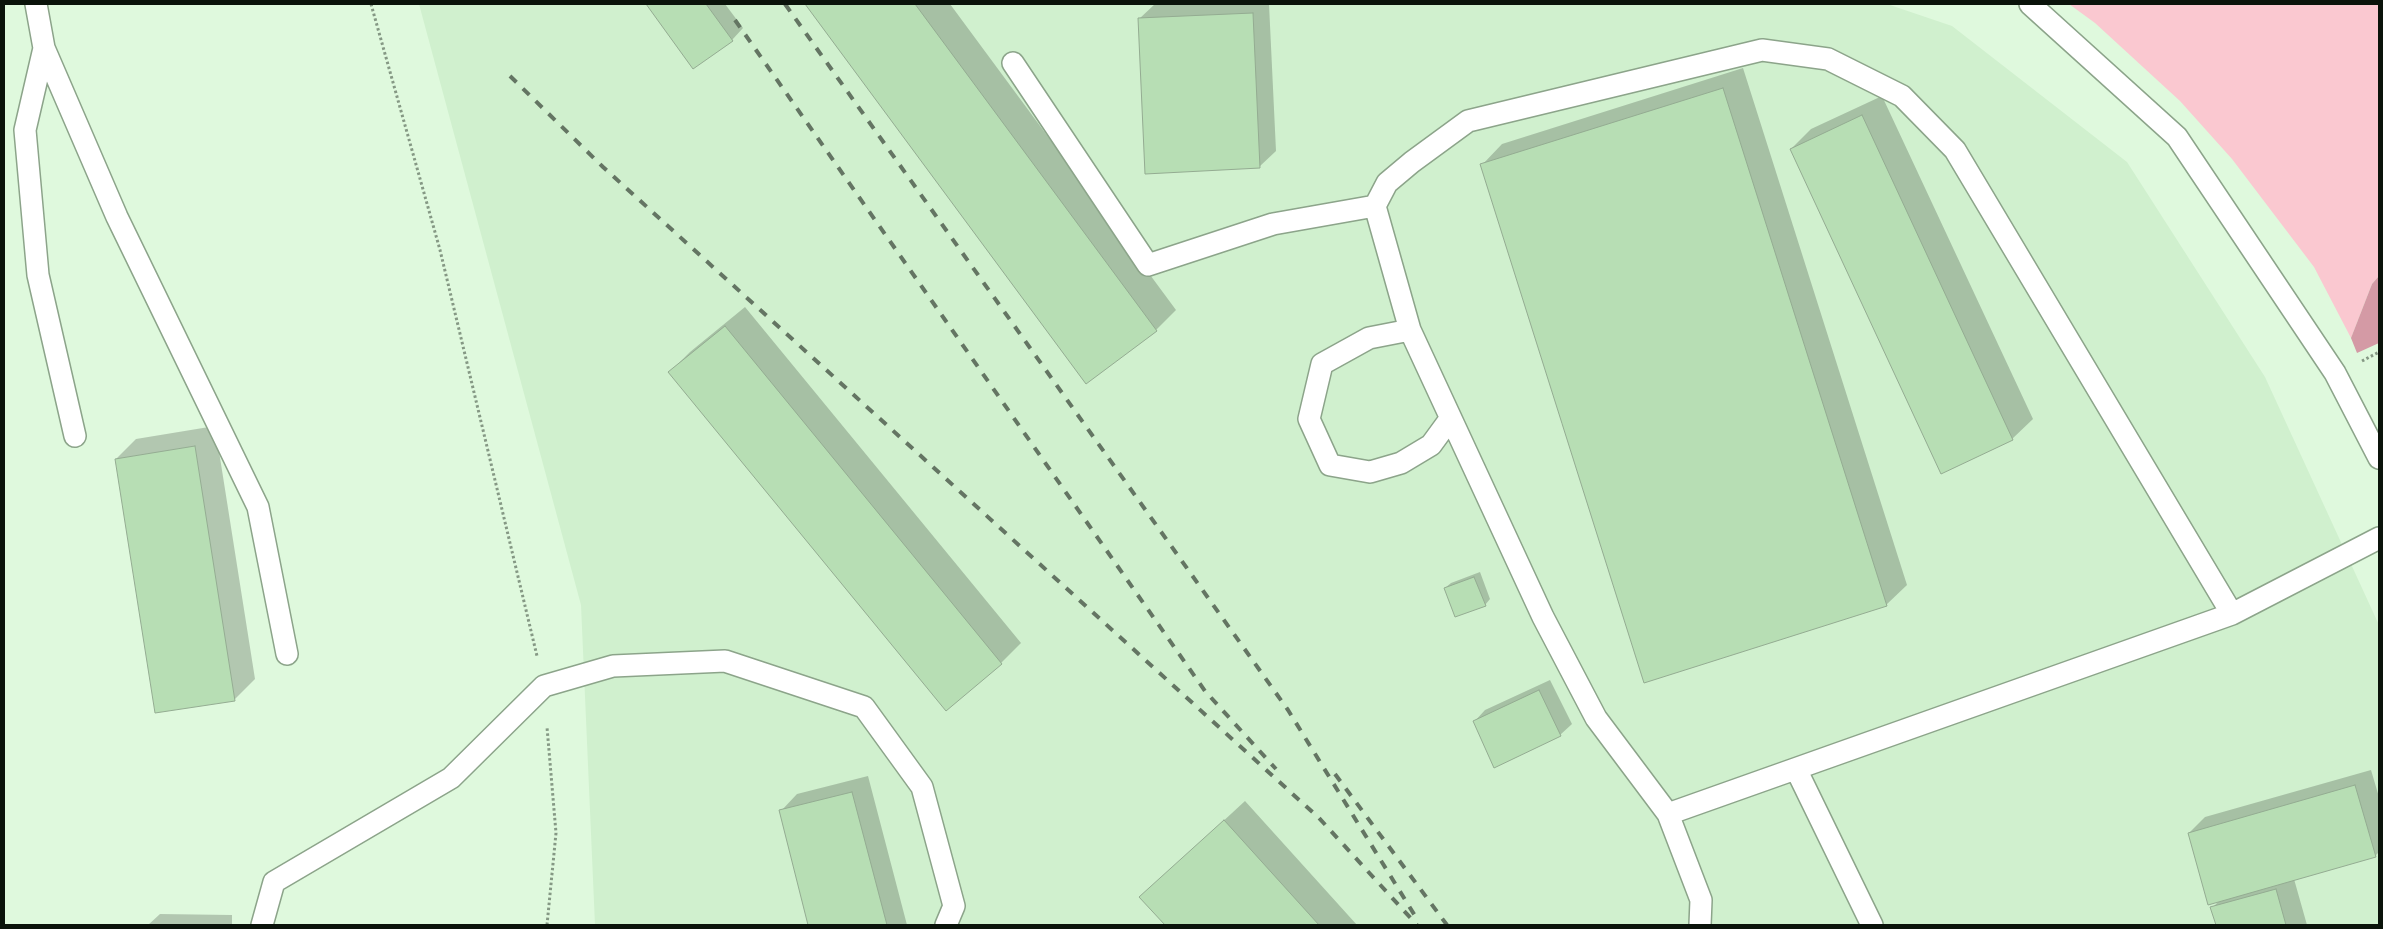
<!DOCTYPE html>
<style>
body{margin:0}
#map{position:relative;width:2383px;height:929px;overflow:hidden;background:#dff9dd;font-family:Ubuntu,sans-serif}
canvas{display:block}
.frame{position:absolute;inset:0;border:5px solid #0a130a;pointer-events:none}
</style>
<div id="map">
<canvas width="2383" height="929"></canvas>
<div class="frame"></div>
</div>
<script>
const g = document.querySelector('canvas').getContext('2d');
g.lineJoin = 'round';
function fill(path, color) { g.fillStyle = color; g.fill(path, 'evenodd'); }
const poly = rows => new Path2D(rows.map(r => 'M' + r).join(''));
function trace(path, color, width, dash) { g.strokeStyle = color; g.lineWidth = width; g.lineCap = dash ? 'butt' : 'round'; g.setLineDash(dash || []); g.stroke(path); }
fill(poly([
 [419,4,1887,4,1952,26,2127,162,2265,377,2379,625,2379,925,595,925,581,605]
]), '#d0f0ce');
fill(poly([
 [2069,4,2379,4,2379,276,2372,284,2351,338,2314,267,2232,159,2180,101,2095,23]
]), '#fac8d0');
fill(poly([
 [2379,276,2379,343,2357,353,2351,338,2372,284]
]), '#d49aa5');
fill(poly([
 [647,4,725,4,743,28,732,40,693,68],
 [807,4,950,4,1176,310,1156,330,1087,382],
 [1155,4,1269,4,1276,151,1259,167,1139,19],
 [1743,68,1907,585,1886,605,1482,165,1502,144],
 [1882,96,2033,419,2012,439,1791,149,1811,129],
 [745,307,1021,643,1001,663,670,372,690,352],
 [215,426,255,679,235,699,156,712,116,459,136,439],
 [1480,572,1490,599,1485,605,1445,588,1451,583],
 [1550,680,1572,724,1560,735,1474,722,1485,710],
 [2371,770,2379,797,2379,852,2375,856,2294,879,2307,925,2217,925,2212,908,2219,901,2189,833,2205,817],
 [868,776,907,925,810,925,781,811,797,794],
 [1245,801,1357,925,1166,925,1141,897],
 [160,914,232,915,232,925,148,925]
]), '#0003');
const building = poly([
 [646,4,706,4,733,41,693,69,646,4],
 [805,4,915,4,1157,331,1086,384,805,4],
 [1253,13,1260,168,1145,174,1138,18,1253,13],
 [1723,88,1887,606,1644,683,1480,164,1723,88],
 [1862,115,2013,440,1941,474,1790,149,1862,115],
 [725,326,1002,664,946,711,668,372,725,326],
 [195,446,235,701,155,713,115,459,195,446],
 [1474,577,1486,606,1455,617,1444,588,1474,577],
 [1539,690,1561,736,1494,768,1473,721,1539,690],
 [2355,785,2376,857,2208,905,2188,833,2355,785],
 [852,792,887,925,808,925,779,810,852,792],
 [1224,820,1319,925,1165,925,1139,897,1224,820],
 [2276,889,2286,925,2216,925,2210,907,2276,889]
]);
fill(building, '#b7deb4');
trace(building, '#94ac92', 1);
const lane = poly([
 [36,4,44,48,117,217,258,507,287,654],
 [2030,4,2177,137,2335,373,2379,458],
 [44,48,25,130,38,275,75,436],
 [1013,63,1148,265,1273,224,1375,206],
 [1410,330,1369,338,1322,364,1309,419,1330,465,1370,472,1401,463,1431,445,1450,419],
 [2232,614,1955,150,1902,96,1828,59,1762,50,1468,121,1412,162,1387,183,1375,206,1410,330,1543,617,1596,718,1668,814,2232,614,2379,538],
 [1796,769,1872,925],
 [1668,814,1701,900,1700,925],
 [262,925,274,882,451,778,544,686,613,666,725,661,864,707,922,787,954,906,946,925]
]);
trace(lane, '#8ca48a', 24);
trace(poly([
 [371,4,440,250,537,656],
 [2362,361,2379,352],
 [547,925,556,833,547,727]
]), '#859884', 3, [2.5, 2.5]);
trace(lane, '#fff', 21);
trace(poly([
 [785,4,1288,710,1417,919],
 [735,20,1205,691,1276,769],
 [510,76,603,167,1319,818,1417,925],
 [1335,774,1447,925]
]), '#647563', 4, [9, 9]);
</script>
